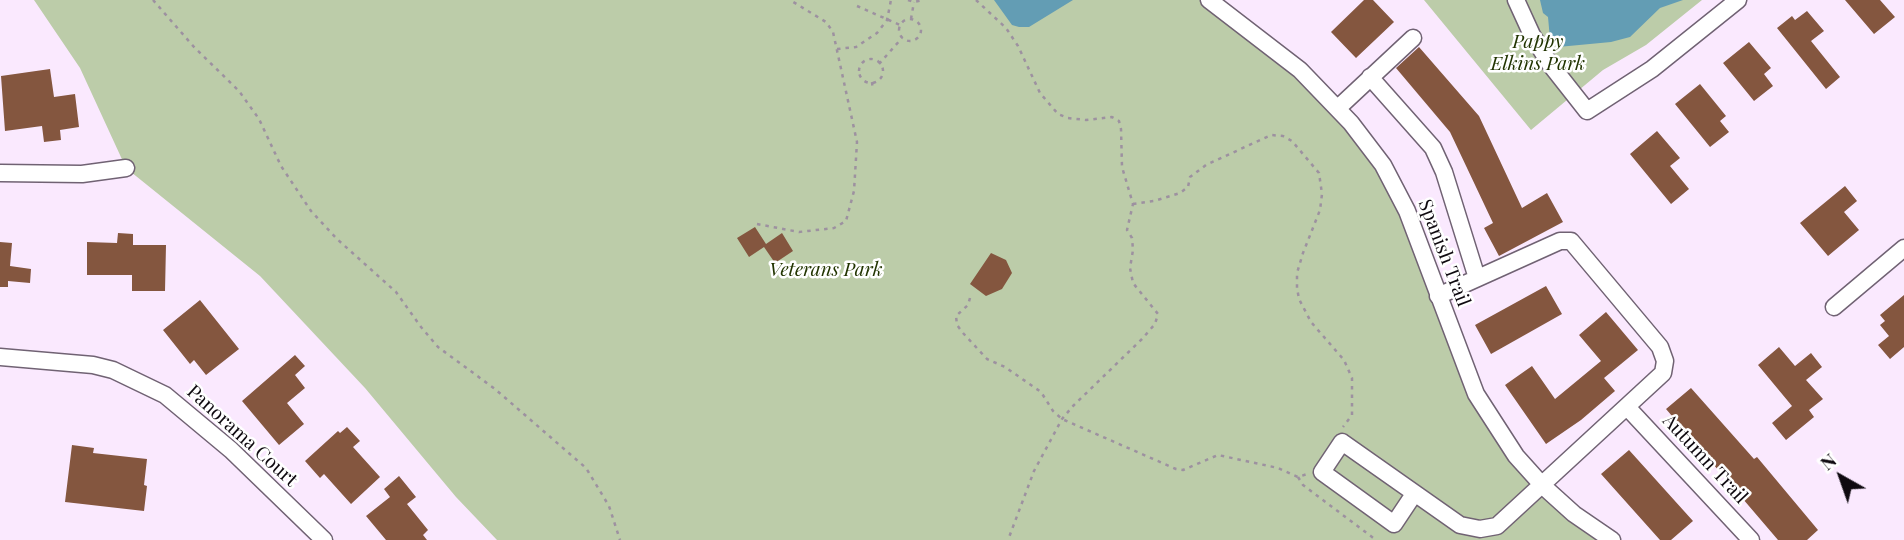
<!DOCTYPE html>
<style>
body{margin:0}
#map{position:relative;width:1904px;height:540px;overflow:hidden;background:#fae9fe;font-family:"Playfair Display",serif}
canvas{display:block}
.north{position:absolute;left:1806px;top:442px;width:70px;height:70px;-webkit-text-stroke:5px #fff;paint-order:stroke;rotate:320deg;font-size:19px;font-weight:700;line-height:28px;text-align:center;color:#0f0a10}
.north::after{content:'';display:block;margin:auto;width:24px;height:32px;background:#0f0a10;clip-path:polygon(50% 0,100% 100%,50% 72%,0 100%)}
</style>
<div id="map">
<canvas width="1904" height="540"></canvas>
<div class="north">N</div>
</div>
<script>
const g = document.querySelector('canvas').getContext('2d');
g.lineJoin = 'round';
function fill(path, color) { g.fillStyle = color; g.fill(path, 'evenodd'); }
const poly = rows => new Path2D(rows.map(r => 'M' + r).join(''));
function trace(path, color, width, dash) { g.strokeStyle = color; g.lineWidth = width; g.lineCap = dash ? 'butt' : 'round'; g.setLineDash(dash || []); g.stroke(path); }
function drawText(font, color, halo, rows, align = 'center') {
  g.font = font + ' "Playfair Display",serif'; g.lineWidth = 5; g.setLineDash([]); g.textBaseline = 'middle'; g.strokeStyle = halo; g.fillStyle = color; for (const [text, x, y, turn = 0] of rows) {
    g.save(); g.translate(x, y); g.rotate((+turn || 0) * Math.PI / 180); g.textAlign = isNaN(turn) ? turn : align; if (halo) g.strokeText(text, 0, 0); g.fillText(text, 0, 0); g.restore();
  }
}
fill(poly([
 [34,0,1208,0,1314,82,1407,211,1476,394,1574,514,1617,540,497,540,456,497,365,388,260,276,126,168,80,68],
 [1424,0,1702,0,1646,45,1603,70,1531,130]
]), '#bccca9');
fill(poly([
 [994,0,1073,0,1029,27,1019,27,1012,25],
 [1540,0,1683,0,1660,8,1630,37,1611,42,1558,47,1550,39,1548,17,1543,13]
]), '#639db4');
fill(poly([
 [1364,0,1373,0,1394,22,1356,58,1331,32],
 [1845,0,1880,0,1895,17,1874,34],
 [1807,11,1824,31,1811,41,1840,77,1826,89,1777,28,1792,16,1795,20],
 [1749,42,1771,68,1764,74,1773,86,1754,101,1723,63],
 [1419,47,1479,116,1522,208,1547,193,1563,222,1499,256,1484,228,1493,223,1450,132,1396,68],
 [50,69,54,97,75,94,79,127,60,130,61,140,44,142,42,126,5,131,1,76],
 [1700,84,1726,116,1720,121,1729,132,1710,147,1675,104],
 [1657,131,1680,158,1670,166,1689,189,1671,204,1630,154],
 [1845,186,1857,201,1844,212,1859,230,1828,256,1800,223],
 [755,227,766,244,782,233,793,251,775,263,764,247,749,257,737,238],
 [118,233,133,234,133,245,166,245,165,291,132,291,132,275,87,275,87,242,117,243],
 [0,242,12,243,10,266,31,269,30,283,8,281,8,287,0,287],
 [991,253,1006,260,1012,273,1002,289,986,296,970,284],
 [1546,286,1562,314,1491,354,1475,325],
 [1904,295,1904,347,1890,359,1878,345,1889,336,1880,325,1885,321,1880,315],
 [200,300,239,349,206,375,194,360,190,364,163,330],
 [1606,312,1638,350,1604,378,1615,391,1581,420,1546,444,1505,385,1532,366,1555,399,1601,361,1579,335],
 [1779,347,1795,366,1811,353,1822,367,1806,380,1823,399,1809,410,1814,417,1786,440,1772,423,1792,406,1758,365],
 [295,355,305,366,295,375,305,388,287,403,304,424,279,445,242,401],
 [1691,388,1754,459,1757,457,1818,530,1807,540,1778,540,1666,409],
 [347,427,360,441,353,447,380,477,351,504,324,474,320,478,305,461,338,431,340,433],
 [72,445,94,448,93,453,147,459,144,485,147,486,144,511,65,502],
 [1629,450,1693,521,1671,540,1660,540,1601,474],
 [399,476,416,497,407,504,428,530,423,535,427,540,386,540,366,516,390,497,384,489]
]), '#84563f');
const minor = poly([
 [1209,0,1300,70,1351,123,1383,165,1407,211,1476,394,1516,456,1543,486,1574,514,1612,540],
 [1516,0,1532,35,1550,64,1587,111,1652,69,1738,0],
 [1370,77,1433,148,1444,172,1477,278],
 [1338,108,1413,38],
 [0,173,82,174,126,168],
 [1834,307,1904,248],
 [0,357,93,365,113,370,165,395,231,450,324,540],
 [1627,407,1751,540],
 [1414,494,1394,524,1322,472,1342,442,1460,525,1480,529,1497,526,1663,373,1665,361,1660,347,1571,241,1560,241,1438,296]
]);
trace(minor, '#706273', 19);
trace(poly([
 [153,0,194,47,239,91,259,119,281,166,311,211,337,239,396,292,421,327,438,347,495,389,586,468,609,506,620,540],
 [908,0,914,2,923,0],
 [976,0,1006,28,1018,46,1040,93,1058,114,1068,118,1086,120,1112,117,1119,121,1121,129,1122,167,1133,204,1127,230,1132,238,1133,250,1130,268,1133,283,1158,314,1155,324,1142,339,1073,406,1062,419,1034,471,1008,540],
 [857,6,900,25],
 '899 30a11 11 0 1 1 22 0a11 11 0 1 1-22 0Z',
 [911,19,914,2],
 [837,49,856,47,877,33,887,20,891,0],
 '859 71a12 12 0 1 1 24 0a12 12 0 1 1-24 0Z',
 [879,64,902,38],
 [872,82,873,90],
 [1133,204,1154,201,1180,193,1188,187,1190,177,1206,165,1271,135,1283,136,1292,141,1319,173,1322,194,1320,210,1303,253,1297,273,1297,288,1299,299,1311,322,1344,360,1352,378,1352,415,1343,427],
 [757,224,799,232,834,228,846,221,854,191,857,142,833,32,826,22,790,0],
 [970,298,968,305,956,316,957,325,963,333,987,359,1005,367,1041,392,1053,411,1062,419,1176,469,1183,470,1218,455,1278,468,1298,477,1307,474],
 [1298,477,1303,485,1376,540]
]), '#9d91a0', 2.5, [3.5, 5]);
trace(minor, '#fff', 16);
drawText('italic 19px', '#213400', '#fff', [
 ["Pappy",1538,42],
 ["Elkins Park",1538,64],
 ["Veterans Park",826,270]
]);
drawText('19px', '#0f0a10', '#fff', [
 ["Spanish Trail",1444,253,69],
 ["Panorama Court",242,436,42],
 ["Autumn Trail",1705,459,47]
]);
</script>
